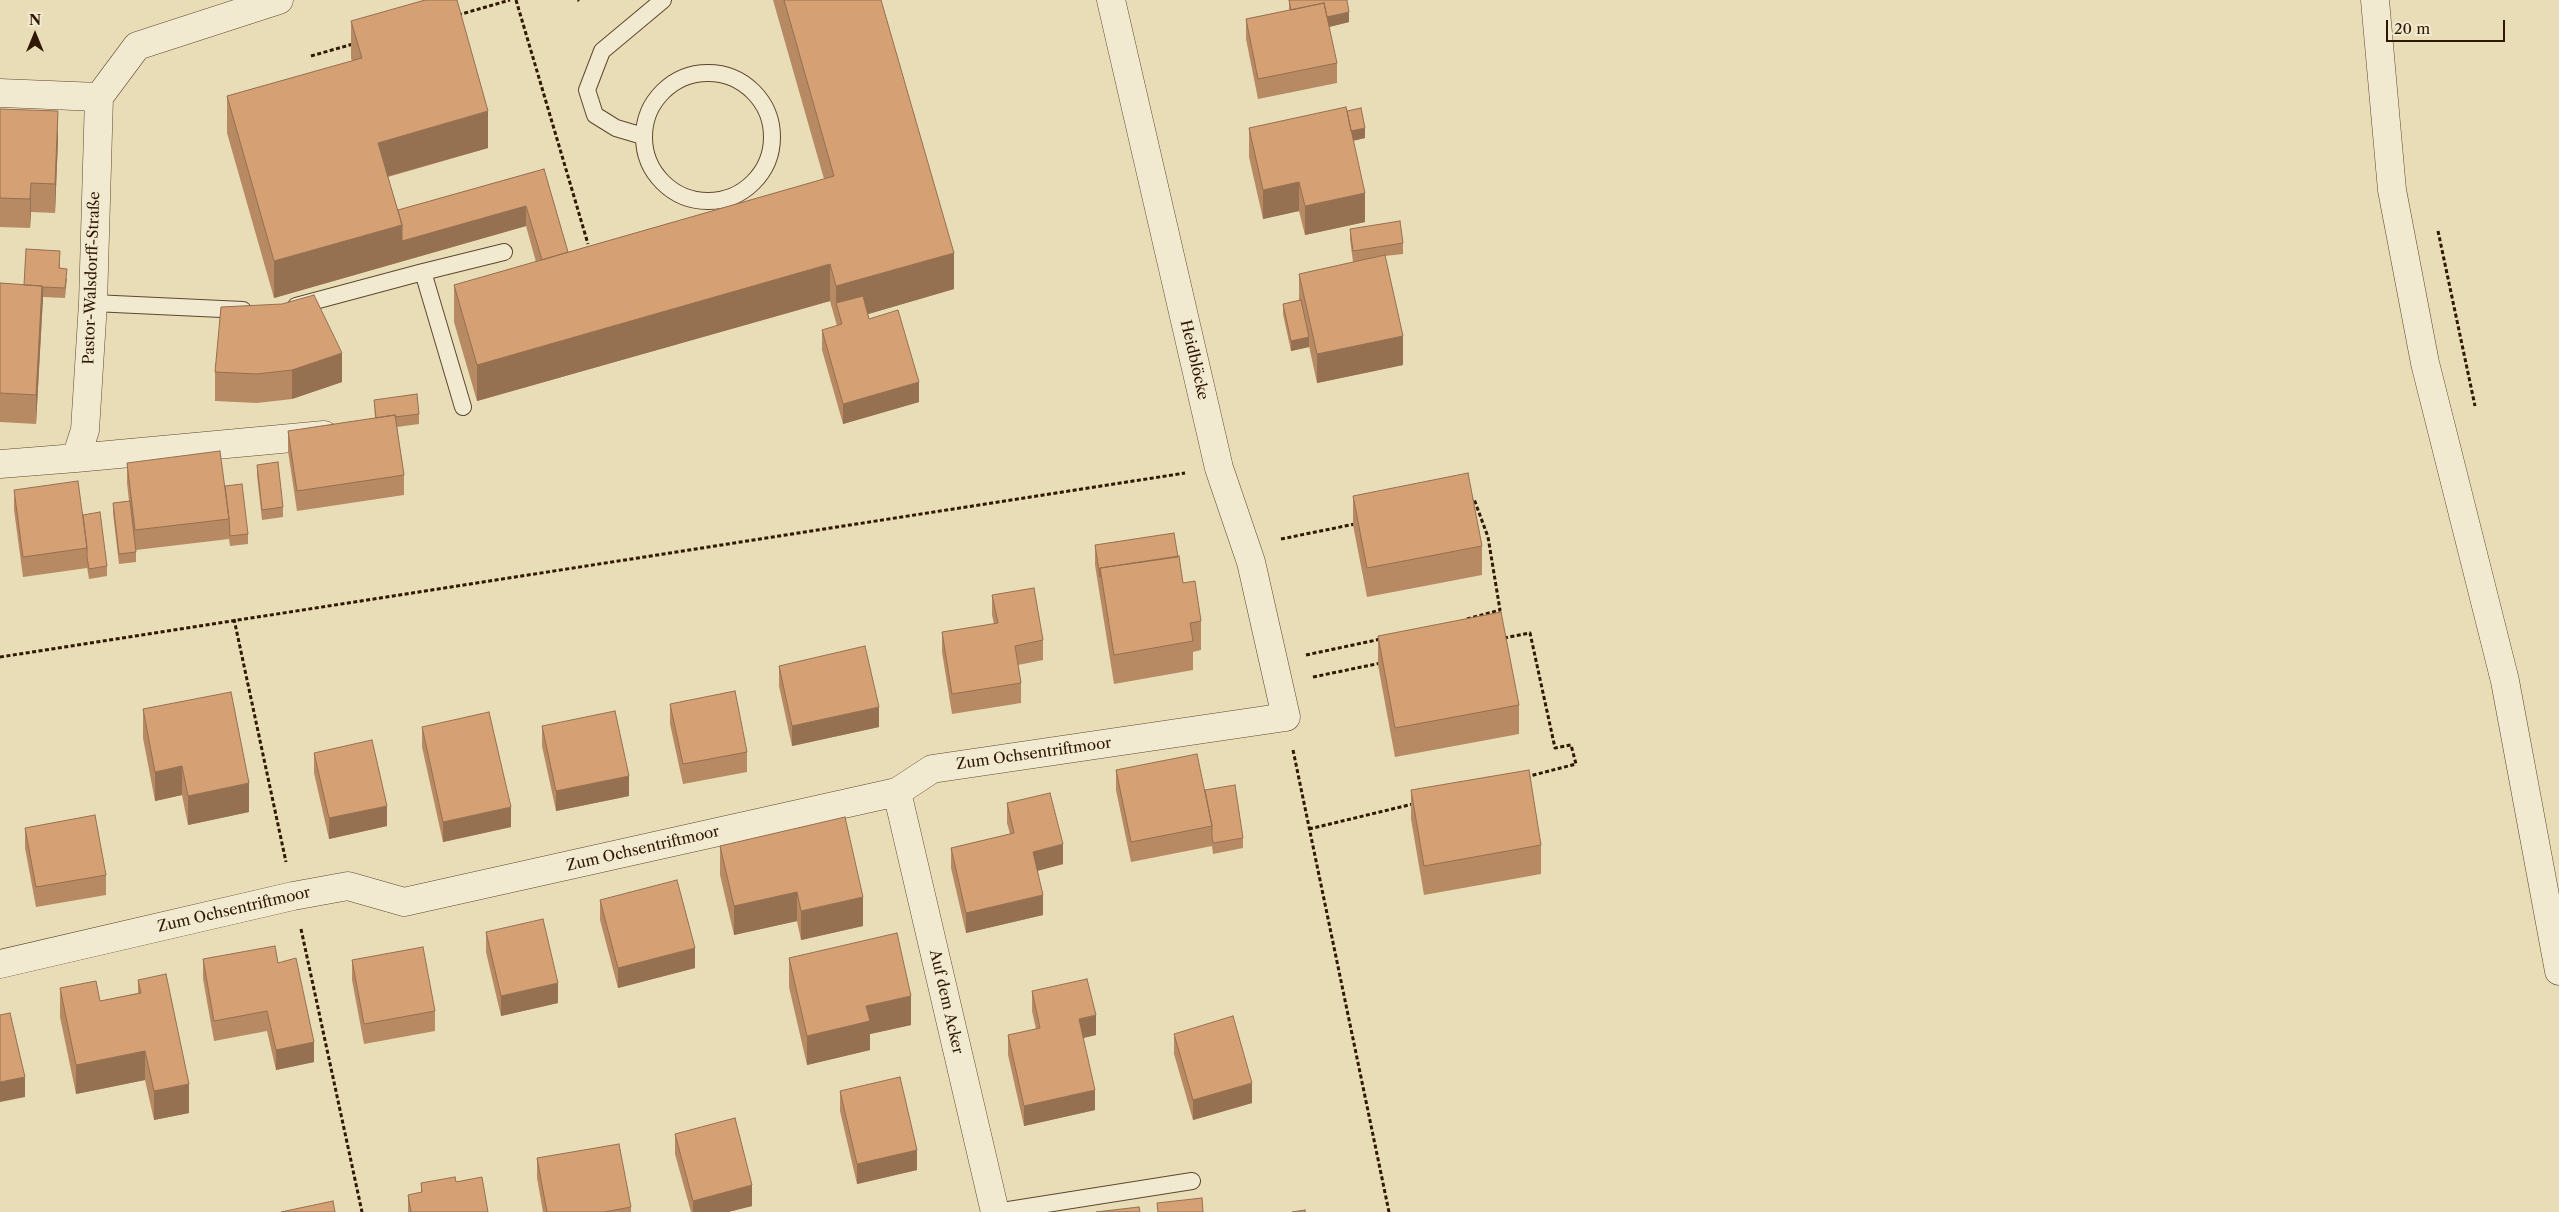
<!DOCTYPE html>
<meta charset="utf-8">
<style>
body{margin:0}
#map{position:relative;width:2559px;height:1212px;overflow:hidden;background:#e9ddb7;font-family:"Libre Caslon Text",serif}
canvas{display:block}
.north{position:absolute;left:10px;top:10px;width:50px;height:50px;-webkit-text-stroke:4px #f1e9d0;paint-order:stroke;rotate:0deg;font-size:14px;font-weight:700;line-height:20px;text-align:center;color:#2f1700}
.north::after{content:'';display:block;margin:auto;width:18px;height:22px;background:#2f1700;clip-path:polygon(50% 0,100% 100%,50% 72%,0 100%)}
.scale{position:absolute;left:2386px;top:20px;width:119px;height:22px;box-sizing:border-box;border:2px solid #2f1700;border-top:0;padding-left:6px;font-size:15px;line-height:18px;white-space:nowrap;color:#2f1700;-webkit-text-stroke:4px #f1e9d0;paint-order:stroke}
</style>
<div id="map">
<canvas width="2559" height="1212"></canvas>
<div class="north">N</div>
<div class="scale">20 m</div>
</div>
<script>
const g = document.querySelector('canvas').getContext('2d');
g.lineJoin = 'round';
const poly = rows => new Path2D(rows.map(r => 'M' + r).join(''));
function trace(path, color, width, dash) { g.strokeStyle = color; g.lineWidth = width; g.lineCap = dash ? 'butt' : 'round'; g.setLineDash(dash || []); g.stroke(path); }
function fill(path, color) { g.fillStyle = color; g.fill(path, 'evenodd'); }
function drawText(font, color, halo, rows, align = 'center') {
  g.font = font + ' "Libre Caslon Text",serif'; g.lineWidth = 4; g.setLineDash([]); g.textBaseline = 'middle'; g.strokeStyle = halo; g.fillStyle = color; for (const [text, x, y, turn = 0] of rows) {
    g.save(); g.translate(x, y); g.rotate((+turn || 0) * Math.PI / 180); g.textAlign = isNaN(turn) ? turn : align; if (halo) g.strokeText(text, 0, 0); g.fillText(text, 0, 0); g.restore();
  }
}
const service = poly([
 '644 137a64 64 0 1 1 128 0a64 64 0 1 1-128 0Z',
 [643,136,616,128,595,115,587,90,602,51,663,0],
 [423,272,504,252],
 [93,303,243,310],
 [296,306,423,272,463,407],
 [996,1212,1192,1181]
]);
const minor = poly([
 [0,93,99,97,137,46,279,0],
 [76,458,324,435],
 [0,464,76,458,85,430,93,303,99,97],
 [897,792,995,1212],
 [0,964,293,896,348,886,404,902,897,792,932,769,1286,717,1251,562,1219,468,1111,0]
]);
const tertiary = poly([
 [2375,0,2392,190,2425,363,2505,681,2559,971]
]);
trace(service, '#5e482e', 18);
trace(minor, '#5e482e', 29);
trace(tertiary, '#5e482e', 29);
trace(poly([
 [516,0,588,244],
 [578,0,579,1],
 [458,15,510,0],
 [311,56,353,44],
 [2438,231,2475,406],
 [1281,539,1355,524],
 [234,619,286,862],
 [1467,619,1500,610,1488,537,1474,499,1469,500],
 [1504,638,1530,633,1555,748,1571,745,1576,764,1526,777],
 [1306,655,1381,639],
 [0,657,1185,473],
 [1313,677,1381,663],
 [1293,750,1389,1212],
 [1309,829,1413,804],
 [301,929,362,1212]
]), '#2f1700', 3, [4, 2.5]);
trace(service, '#f1e9d0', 16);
trace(minor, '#f1e9d0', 28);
trace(tertiary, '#f1e9d0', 28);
fill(poly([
 [773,0,881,0,954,289,868,314,869,319,919,402,843,424,822,350,822,330,837,326,830,301,477,401,454,322,454,285,536,262,526,226,274,298,227,133,227,96,352,61,351,58,351,21,488,148,388,177,398,210,544,169,568,252,824,179],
 [1289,0,1349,22,1329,27,1337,63,1337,83,1258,99,1246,39,1246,19,1289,10],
 [0,109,58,140,55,213,31,212,30,228,0,227],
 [1347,111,1365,138,1353,141,1365,222,1305,235,1299,211,1263,219,1249,157,1249,128],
 [1350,229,1403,243,1403,254,1385,256,1403,365,1317,383,1309,346,1309,347,1291,351,1283,314,1283,304,1299,300,1299,274,1353,262,1350,239],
 [60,261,60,269,67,279,65,298,43,297,36,424,0,422,0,283,24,285],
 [221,307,342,382,292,399,257,403,215,401,215,372],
 [374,400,419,414,419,424,397,427,404,475,404,495,297,511,288,451,288,431,375,418],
 [127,463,225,486,248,534,248,544,230,546,229,539,136,550,136,562,119,564,113,513,113,503,129,501,127,483],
 [257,465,283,507,283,517,262,520,257,475],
 [14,490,83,515,107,566,107,576,89,579,87,567,87,568,23,577,14,510],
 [1353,496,1482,546,1482,575,1367,597,1353,525],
 [1095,545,1178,557,1183,583,1201,621,1201,650,1193,652,1193,670,1114,684,1095,565],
 [992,595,1043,640,1043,660,1018,665,1021,683,1021,703,952,714,942,652,942,632,994,624,992,615],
 [1378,636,1519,705,1519,734,1395,757,1378,665],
 [779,666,879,727,792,746,779,686],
 [670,704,747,752,747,772,683,784,670,724],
 [143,709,249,812,188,825,182,795,155,801,143,738],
 [542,726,629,796,556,811,542,746],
 [422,727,511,827,443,842,422,747],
 [314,753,387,826,329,839,314,773],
 [1116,770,1205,790,1243,838,1243,848,1213,854,1212,846,1131,862,1116,790],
 [1411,790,1541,845,1541,874,1424,895,1411,819],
 [1007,803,1063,864,1037,871,1043,915,966,933,951,868,951,848,1010,834,1007,823],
 [25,828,106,875,106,895,36,907,25,848],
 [720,846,863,926,801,940,797,921,734,935,720,875],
 [600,900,695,968,618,988,600,920],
 [486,932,558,1003,501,1016,486,952],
 [789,958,911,1025,870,1034,870,1050,807,1065,789,987],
 [203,959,278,963,314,1062,276,1070,267,1031,214,1041,203,979],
 [352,960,435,1011,435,1031,364,1044,352,980],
 [138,980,189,1113,154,1120,145,1080,76,1094,60,1017,60,988,100,1001,138,993],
 [1032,991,1096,1035,1083,1038,1095,1110,1024,1126,1008,1055,1008,1035,1036,1029,1032,1011],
 [1174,1034,1252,1103,1193,1120,1174,1054],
 [840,1091,917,1170,857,1184,840,1111],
 [675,1134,752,1206,728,1212,691,1212,675,1154],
 [537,1158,631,1207,631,1212,543,1212,537,1178],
 [456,1182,488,1212,408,1212,408,1195,421,1192,421,1183]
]), '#b78a64');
fill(poly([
 [1349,12,1349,22,1325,28,1325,17],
 [58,111,58,140,55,213,55,184],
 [488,111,488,148,378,179,378,143],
 [1365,128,1365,138,1347,142,1347,132],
 [1299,182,1299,211,1263,219,1263,190],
 [31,183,31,212,30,228,30,199],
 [1365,193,1365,222,1305,235,1305,206],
 [526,206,526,226,274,298,274,261,402,225],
 [954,253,954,289,841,322,836,303,836,286],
 [830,264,830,301,477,401,477,365],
 [42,286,43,287,43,297,36,424,36,395],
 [1403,336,1403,365,1317,383,1317,354],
 [1309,337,1309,347,1291,351,1291,341],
 [342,353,342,382,292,399,292,370],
 [919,382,919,402,843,424,843,404],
 [879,707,879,727,792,746,792,726],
 [182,766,182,795,155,801,155,772],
 [629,776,629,796,556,811,556,791],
 [249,783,249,812,188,825,188,796],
 [387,806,387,826,329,839,329,818],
 [511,807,511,827,443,842,443,822],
 [1063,844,1063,864,1033,872,1033,852],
 [797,892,797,921,734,935,734,906],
 [1043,895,1043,915,966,933,966,913],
 [863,897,863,926,801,940,801,911],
 [695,948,695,968,618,988,618,968],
 [558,983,558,1003,501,1016,501,996],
 [911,996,911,1025,870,1034,870,1050,807,1065,807,1036,866,1006],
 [1096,1015,1096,1035,1079,1039,1079,1019],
 [314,1042,314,1062,276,1070,276,1050],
 [145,1051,145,1080,76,1094,76,1065],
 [25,1077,25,1097,0,1102,0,1082],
 [1252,1083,1252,1103,1193,1120,1193,1100],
 [189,1084,189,1113,154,1120,154,1091],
 [1095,1090,1095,1110,1024,1126,1024,1106],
 [917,1150,917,1170,857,1184,857,1164],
 [752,1185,752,1206,728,1212,693,1212,693,1201]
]), '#957051');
const building = poly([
 [425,0,457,0,488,111,378,143,402,225,274,261,227,96,362,58,351,21,425,0],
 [784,0,881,0,954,253,836,286,830,264,477,365,454,285,834,176,784,0],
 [1289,0,1347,0,1349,12,1327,17,1324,3,1291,10,1289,0],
 [1324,3,1337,63,1258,79,1246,19,1324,3],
 [1346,107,1365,193,1305,206,1299,182,1263,190,1249,128,1346,107],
 [1361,108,1365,128,1351,131,1347,111,1361,108],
 [0,109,58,111,55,184,31,183,30,199,0,198,0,109],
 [544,169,568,252,542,260,526,206,402,241,402,225,398,210,544,169],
 [1400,221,1403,243,1353,251,1350,229,1400,221],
 [26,249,60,251,59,268,67,269,65,288,43,287,42,304,42,286,24,285,26,249],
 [1385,255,1403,336,1317,354,1299,274,1385,255],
 [0,283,42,286,36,395,0,393,0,283],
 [314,295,342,353,292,370,257,374,215,372,221,307,282,304,314,295],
 [863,296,869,319,898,310,919,382,843,404,822,330,842,324,836,303,863,296],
 [1301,300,1309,337,1291,341,1283,304,1301,300],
 [417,394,419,414,395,417,395,415,376,418,374,400,417,394],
 [395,415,404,475,297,491,288,431,395,415],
 [220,451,229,519,135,530,127,463,220,451],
 [278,462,283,507,262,510,257,465,278,462],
 [1468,473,1482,546,1367,568,1353,496,1468,473],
 [78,481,87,548,23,557,14,490,78,481],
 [242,484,248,534,230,536,229,519,225,486,242,484],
 [130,501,136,552,119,554,113,503,130,501],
 [100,512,107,566,89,569,87,557,87,548,83,515,100,512],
 [1174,533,1178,557,1100,568,1100,577,1095,545,1174,533],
 [1179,556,1183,583,1195,581,1201,621,1190,623,1193,641,1114,655,1100,568,1179,556],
 [1034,588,1043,640,1015,646,1021,683,952,694,942,632,998,623,992,595,1034,588],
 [1501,612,1519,705,1395,728,1378,636,1501,612],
 [865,646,879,707,792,726,779,666,865,646],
 [735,691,747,752,683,764,670,704,735,691],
 [231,692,249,783,188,796,182,766,155,772,143,709,231,692],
 [615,711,629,776,556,791,542,726,615,711],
 [489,712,511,807,443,822,422,727,489,712],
 [372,740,387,806,329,818,314,753,372,740],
 [1197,754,1212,826,1131,842,1116,770,1197,754],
 [1529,770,1541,845,1424,866,1411,790,1529,770],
 [1235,785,1243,838,1213,843,1212,837,1212,826,1205,790,1235,785],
 [1050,793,1063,844,1033,852,1043,895,966,913,951,848,1014,833,1007,803,1050,793],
 [95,815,106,875,36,887,25,828,95,815],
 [845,817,863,897,801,911,797,892,734,906,720,846,845,817],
 [677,880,695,948,618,968,600,900,677,880],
 [543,919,558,983,501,996,486,932,543,919],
 [897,933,911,996,866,1006,870,1021,807,1036,789,958,897,933],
 [275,946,278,963,296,958,314,1042,276,1050,267,1011,214,1021,203,959,275,946],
 [423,947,435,1011,364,1024,352,960,423,947],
 [166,974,189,1084,154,1091,145,1051,76,1065,60,988,96,981,100,1001,141,993,138,980,166,974],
 [1087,979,1096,1015,1079,1019,1095,1090,1024,1106,1008,1035,1040,1028,1032,991,1087,979],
 [10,1013,25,1077,0,1082,0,1015,10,1013],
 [1233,1016,1252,1083,1193,1100,1174,1034,1233,1016],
 [900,1077,917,1150,857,1164,840,1091,900,1077],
 [735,1118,752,1185,693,1201,675,1134,735,1118],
 [619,1144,631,1207,604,1212,547,1212,537,1158,619,1144],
 [455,1177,456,1182,482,1177,488,1212,411,1212,408,1195,422,1192,421,1183,455,1177],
 [1202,1198,1203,1212,1158,1212,1157,1203,1202,1198],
 [333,1201,335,1212,281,1212,333,1201],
 [1139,1207,1140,1212,1096,1212,1139,1207],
 [1305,1210,1305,1212,1292,1212,1305,1210]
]);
fill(building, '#d5a074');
trace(building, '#957051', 1);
drawText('15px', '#2f1700', '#f1e9d0', [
 ["Pastor-Walsdorff-Straße",92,278,-88],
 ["Heidblöcke",1194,360,77],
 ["Zum Ochsentriftmoor",1034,754,-8],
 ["Zum Ochsentriftmoor",643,849,-13],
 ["Zum Ochsentriftmoor",234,910,-13],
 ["Auf dem Acker",946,1002,77]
]);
</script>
